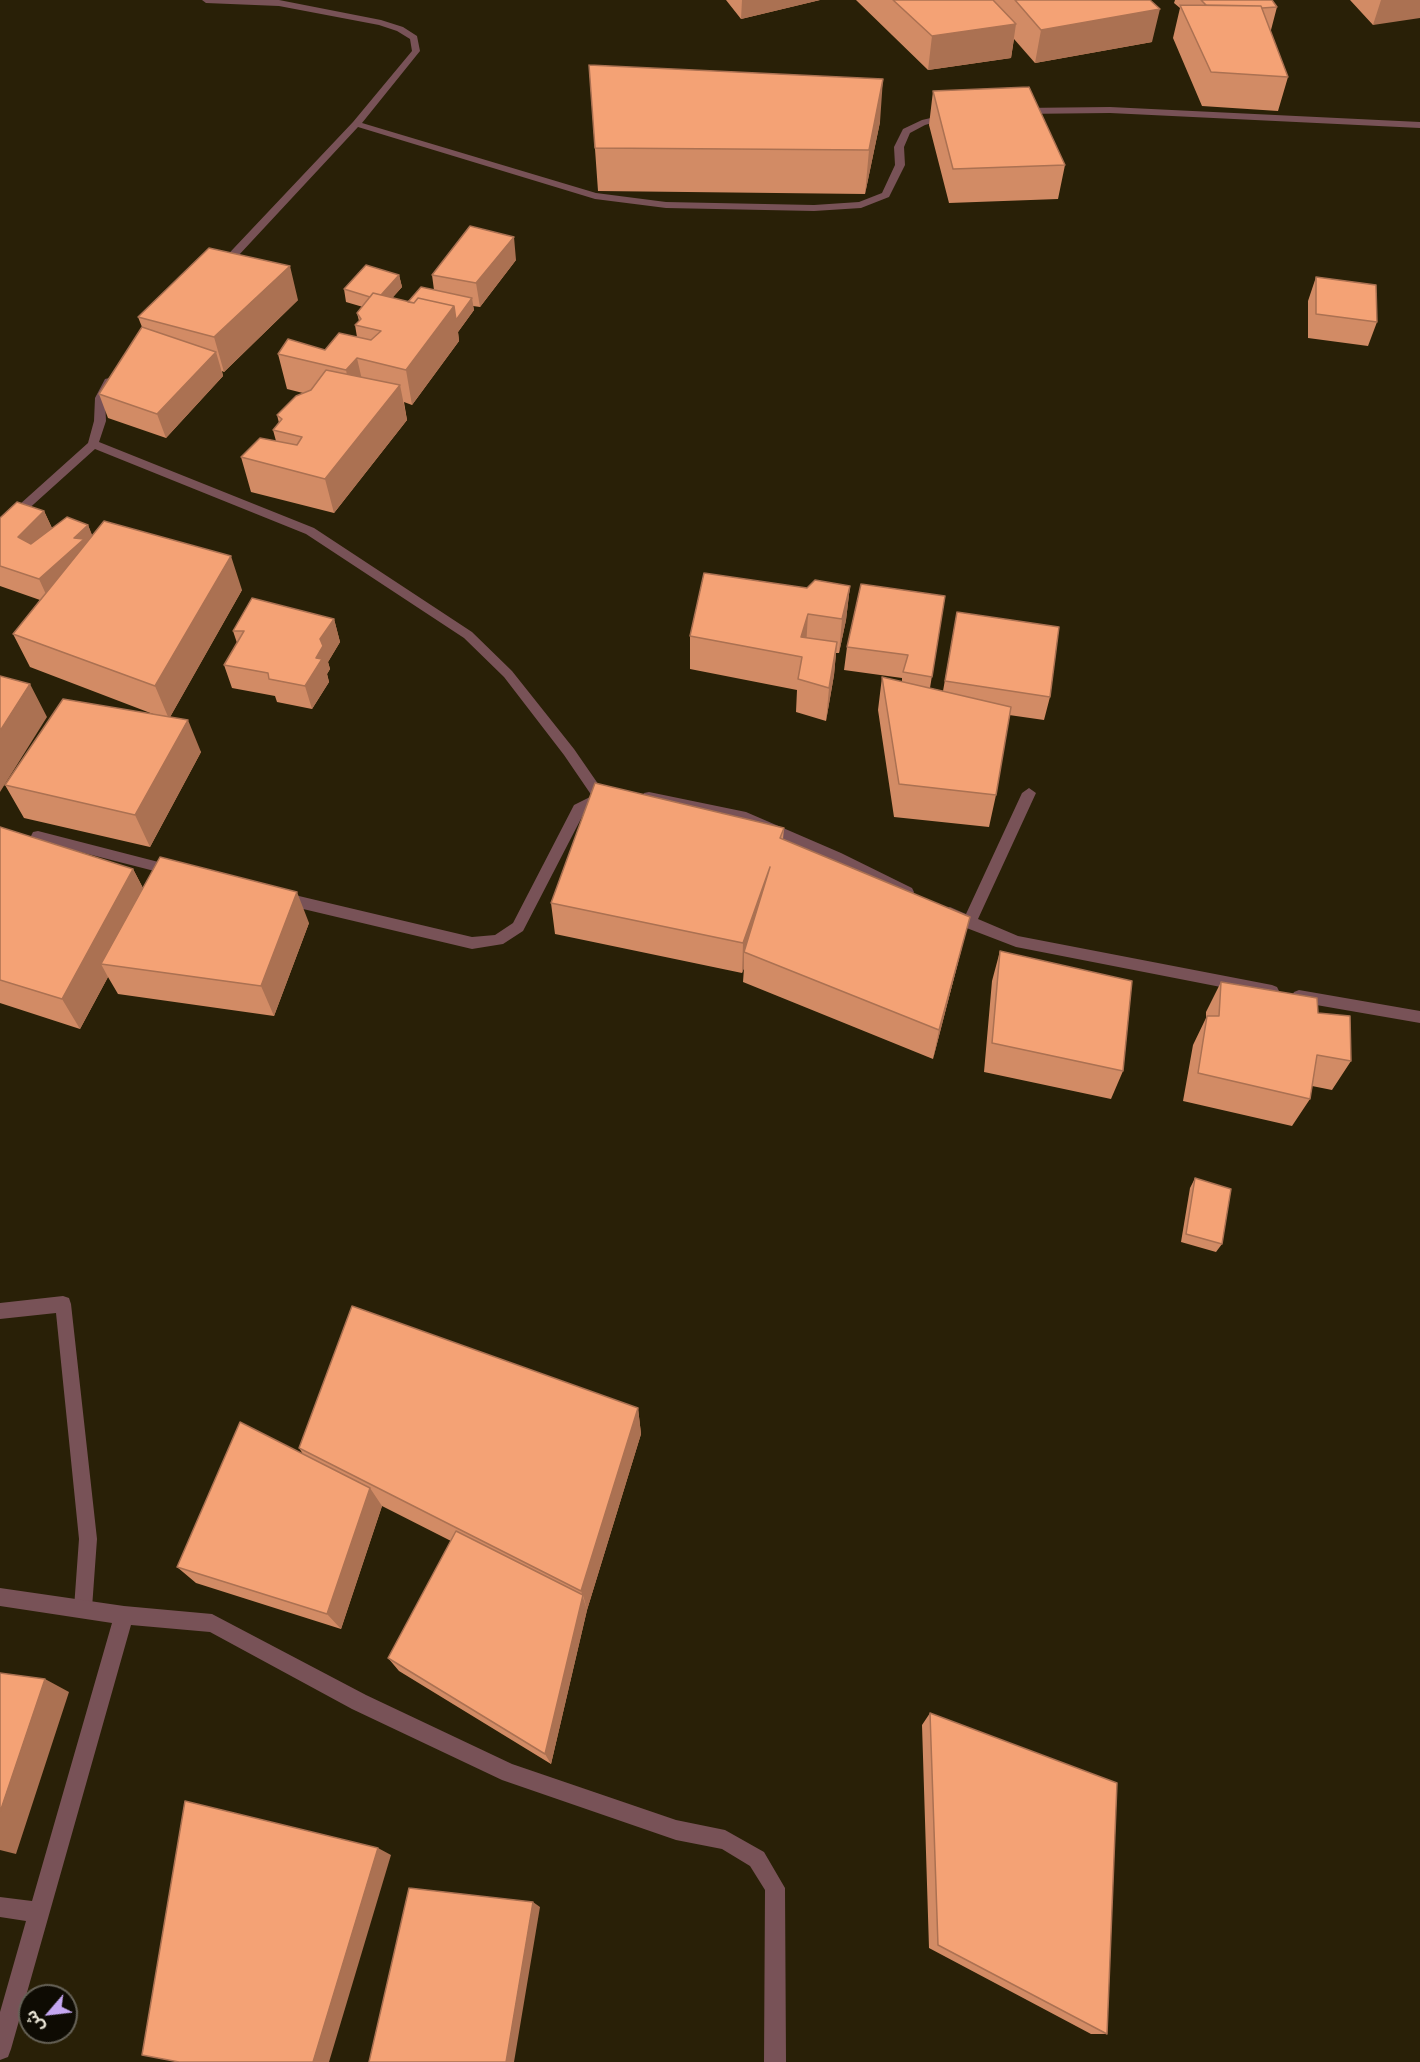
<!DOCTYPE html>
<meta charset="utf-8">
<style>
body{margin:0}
#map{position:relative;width:1420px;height:2062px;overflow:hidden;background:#292007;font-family:"PT Sans Narrow","Noto Sans Arabic",sans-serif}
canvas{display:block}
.north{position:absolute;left:18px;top:1984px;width:60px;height:60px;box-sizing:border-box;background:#0e0b03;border:2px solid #666257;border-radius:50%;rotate:242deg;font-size:16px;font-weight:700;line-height:24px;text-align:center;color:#eae5d6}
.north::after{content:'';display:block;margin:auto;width:21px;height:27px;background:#c5a7f1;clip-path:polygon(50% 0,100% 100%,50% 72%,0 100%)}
</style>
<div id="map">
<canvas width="1420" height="2062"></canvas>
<div class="north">ش</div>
</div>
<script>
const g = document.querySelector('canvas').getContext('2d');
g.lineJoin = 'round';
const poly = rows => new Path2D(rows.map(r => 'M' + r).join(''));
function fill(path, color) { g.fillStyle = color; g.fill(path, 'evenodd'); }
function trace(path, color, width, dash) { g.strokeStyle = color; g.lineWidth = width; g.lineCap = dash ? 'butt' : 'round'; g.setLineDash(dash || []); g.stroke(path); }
fill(poly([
 [63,1296,69,1298,71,1304,97,1539,92,1608,90,1615,83,1617,76,1615,74,1608,79,1539,56,1313,0,1319,0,1303,63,1296]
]), '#785257');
fill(poly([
 [202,0,279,0,381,20,403,27,417,36,420,51,362,123,596,193,666,202,814,205,859,202,882,193,895,165,894,147,903,129,922,120,948,114,953,117,925,125,910,133,904,147,905,165,889,197,861,208,814,211,666,208,595,199,358,127,225,270,221,271,217,270,217,266,353,122,412,51,410,39,397,31,379,25,279,6,206,3,202,0],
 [1110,107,1420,122,1420,128,1110,113,1020,114,1015,111,1020,108,1110,107],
 [109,378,114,381,105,398,106,421,99,442,314,528,472,632,512,671,574,749,603,791,608,792,610,796,608,800,584,813,523,931,503,944,472,949,282,904,277,902,275,898,277,894,282,892,472,937,495,935,513,923,574,805,592,796,564,755,504,677,464,638,306,534,95,449,4,531,0,532,0,522,88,443,94,421,95,398,105,379,109,378],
 [1029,788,1036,793,978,919,1018,936,1272,985,1277,987,1279,991,1277,995,1272,997,1016,947,964,927,945,917,943,913,945,909,950,907,966,914,1022,793,1029,788],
 [649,792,746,812,841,853,912,888,914,892,912,896,907,898,902,896,831,861,738,821,644,801,642,797,644,793,649,792],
 [38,831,174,866,181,871,174,876,33,840,31,836,33,832,38,831],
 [1299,990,1420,1011,1420,1023,1299,1002,1294,1000,1292,996,1294,992,1299,990],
 [0,1588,124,1606,212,1614,366,1695,512,1764,676,1820,725,1830,764,1852,785,1888,786,2062,764,2062,765,1890,750,1866,722,1849,676,1840,502,1780,352,1709,210,1632,131,1625,11,2049,8,2057,0,2060,0,2012,26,1921,0,1917,0,1897,32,1901,112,1623,0,1606,0,1588]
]), '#785257');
fill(poly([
 [726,0,820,0,741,19],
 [856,0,1150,0,1152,42,1035,63,1014,39,1011,58,928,70],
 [1175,0,1272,0,1277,7,1271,30,1270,30,1288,77,1278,111,1202,106,1173,38,1180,8,1174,3],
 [1350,0,1420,0,1373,25],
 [589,65,880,122,865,194,598,191],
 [933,91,1065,165,1058,199,949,203,929,125],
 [516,260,480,307,473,306,474,310,458,332,459,341,412,405,404,402,407,420,334,513,251,492,241,457,276,441,273,430,279,423,277,415,303,393,287,389,278,354,325,350,357,337,355,325,359,321,357,313,363,307,346,302,344,289,399,275,402,287,392,298,408,302,434,290,432,275],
 [1316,277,1377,322,1368,346,1308,338,1308,301],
 [298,300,224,372,222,371,223,376,166,438,108,418,99,394,142,327,138,317],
 [44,511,52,528,88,525,92,536,242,590,170,717,201,752,150,847,24,818,5,785,153,714,30,667,13,634,40,600,0,586,0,518],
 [850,586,846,620,839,653,836,653,834,675,826,721,796,712,797,690,690,669,690,636,807,588],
 [945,596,930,688,943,691,957,612,1050,697,1044,720,1009,715,996,795,989,827,894,817,878,710,882,677,902,682,902,678,844,670,847,647],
 [334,619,340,642,328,662,330,669,327,674,329,682,312,709,277,702,275,696,232,688,224,665,237,643,233,631],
 [0,827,133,869,143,888,309,923,274,1016,118,994,108,977,80,1029,0,1003],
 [784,828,783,839,962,947,933,1059,743,982,744,968,742,973,555,934,551,903],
 [1000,951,1123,1071,1111,1099,984,1072,992,981],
 [1221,982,1318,1013,1351,1061,1332,1090,1312,1086,1310,1099,1292,1126,1183,1101,1193,1045,1206,1018,1206,1012],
 [1195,1178,1222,1244,1216,1252,1181,1242,1190,1188],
 [638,1408,641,1434,587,1610,551,1764,399,1671,388,1658,451,1541,382,1506,341,1629,196,1583,177,1567,303,1454,299,1448],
 [930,1713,1107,2034,1091,2034,929,1948,922,1725]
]), '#d28b65');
fill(poly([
 [742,0,820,0,741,19],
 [1381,0,1420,0,1420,18,1373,25],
 [1160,9,1152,42,1035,63,1041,30],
 [1016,24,1011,58,928,70,932,36],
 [883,79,880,122,865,194,869,150],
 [514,237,516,260,480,307,476,283],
 [290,266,298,300,224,372,214,337],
 [399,275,402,287,380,312,377,299],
 [472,298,474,310,458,332,459,341,412,405,406,370,454,306],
 [216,352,223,376,166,438,157,414],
 [357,358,365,393,353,405,346,370],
 [400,385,407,420,334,513,325,479],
 [44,511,55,535,29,560,18,537],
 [88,525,98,549,50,603,39,579,74,538],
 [231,556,242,590,169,719,155,686],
 [850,586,846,620,839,653,842,619],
 [808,614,806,648,801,637],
 [334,619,340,642,328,662,330,669,327,674,329,682,312,709,305,686,316,658,320,639],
 [837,642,834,675,826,721,829,688],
 [30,684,47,717,0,792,0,731],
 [188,720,201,752,150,847,135,815],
 [770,867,744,952,744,968,742,973,743,943],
 [133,869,149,900,101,964,108,977,80,1029,62,999],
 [297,892,309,923,274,1016,261,986],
 [970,917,962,947,933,1059,939,1030],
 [638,1408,641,1434,587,1610,581,1591],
 [370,1488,382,1506,341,1629,327,1614],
 [583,1595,587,1610,551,1764,545,1754],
 [45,1679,69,1692,16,1854,0,1850,0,1812],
 [378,1848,391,1855,329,2062,313,2062],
 [533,1902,540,1907,514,2062,506,2062]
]), '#ab7152');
const building = poly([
 [893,0,993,0,1016,24,932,36,893,0],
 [1015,0,1150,0,1160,9,1041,30,1015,0],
 [1201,0,1272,0,1277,7,1262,8,1261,6,1206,5,1201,0],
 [1180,5,1261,6,1288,77,1211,72,1180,5],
 [589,65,883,79,869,150,595,148,589,65],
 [1029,87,1065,165,953,169,933,91,1029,87],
 [470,226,514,237,476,283,432,275,470,226],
 [209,248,290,266,214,337,138,317,209,248],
 [366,265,399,275,381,295,373,293,370,297,344,289,366,265],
 [1316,277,1376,285,1377,322,1316,314,1316,277],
 [421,287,472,298,456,320,454,306,418,298,414,303,408,302,421,287],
 [373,293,414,303,418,298,454,306,406,370,357,358,346,370,278,354,288,339,325,350,339,333,371,340,381,331,355,325,361,319,357,313,373,293],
 [142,327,216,352,157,414,99,394,142,327],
 [326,370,400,385,325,479,241,457,260,438,297,445,302,437,273,430,282,419,277,415,296,396,311,390,326,370],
 [17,502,44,511,18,537,31,544,67,517,88,525,74,538,84,539,39,579,0,566,0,518,17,502],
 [104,521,231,556,155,686,13,634,104,521],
 [704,573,807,588,815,580,850,586,842,619,808,614,801,637,837,642,829,688,798,679,802,657,690,636,704,573],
 [861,584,945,596,932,677,903,672,908,655,847,647,861,584],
 [252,598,334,619,320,639,323,646,316,658,322,659,305,686,269,679,268,673,224,665,244,631,233,631,252,598],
 [957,612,1059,627,1050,697,945,681,957,612],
 [0,676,30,684,0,731,0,676],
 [882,677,1011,707,996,795,899,784,882,677],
 [63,699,188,720,135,815,5,785,63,699],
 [595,783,784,828,780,838,970,917,939,1030,744,952,770,867,743,943,551,903,595,783],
 [0,827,133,869,62,999,0,980,0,827],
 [160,857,297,892,261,986,101,964,160,857],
 [1000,951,1132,981,1123,1071,992,1043,1000,951],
 [1221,982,1317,998,1318,1013,1350,1016,1351,1061,1317,1055,1310,1099,1198,1073,1207,1016,1219,1016,1221,982],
 [1195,1178,1231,1189,1222,1244,1186,1234,1195,1178],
 [352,1306,638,1408,581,1591,299,1448,352,1306],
 [240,1422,370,1488,327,1614,177,1567,240,1422],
 [456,1531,583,1595,545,1754,388,1658,456,1531],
 [0,1673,45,1679,0,1812,0,1673],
 [930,1713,1117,1783,1107,2034,938,1945,930,1713],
 [185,1801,378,1848,313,2062,179,2062,142,2055,185,1801],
 [409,1888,533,1902,506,2062,369,2062,409,1888]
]);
fill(building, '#f4a275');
trace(building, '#ab7152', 1.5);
</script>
